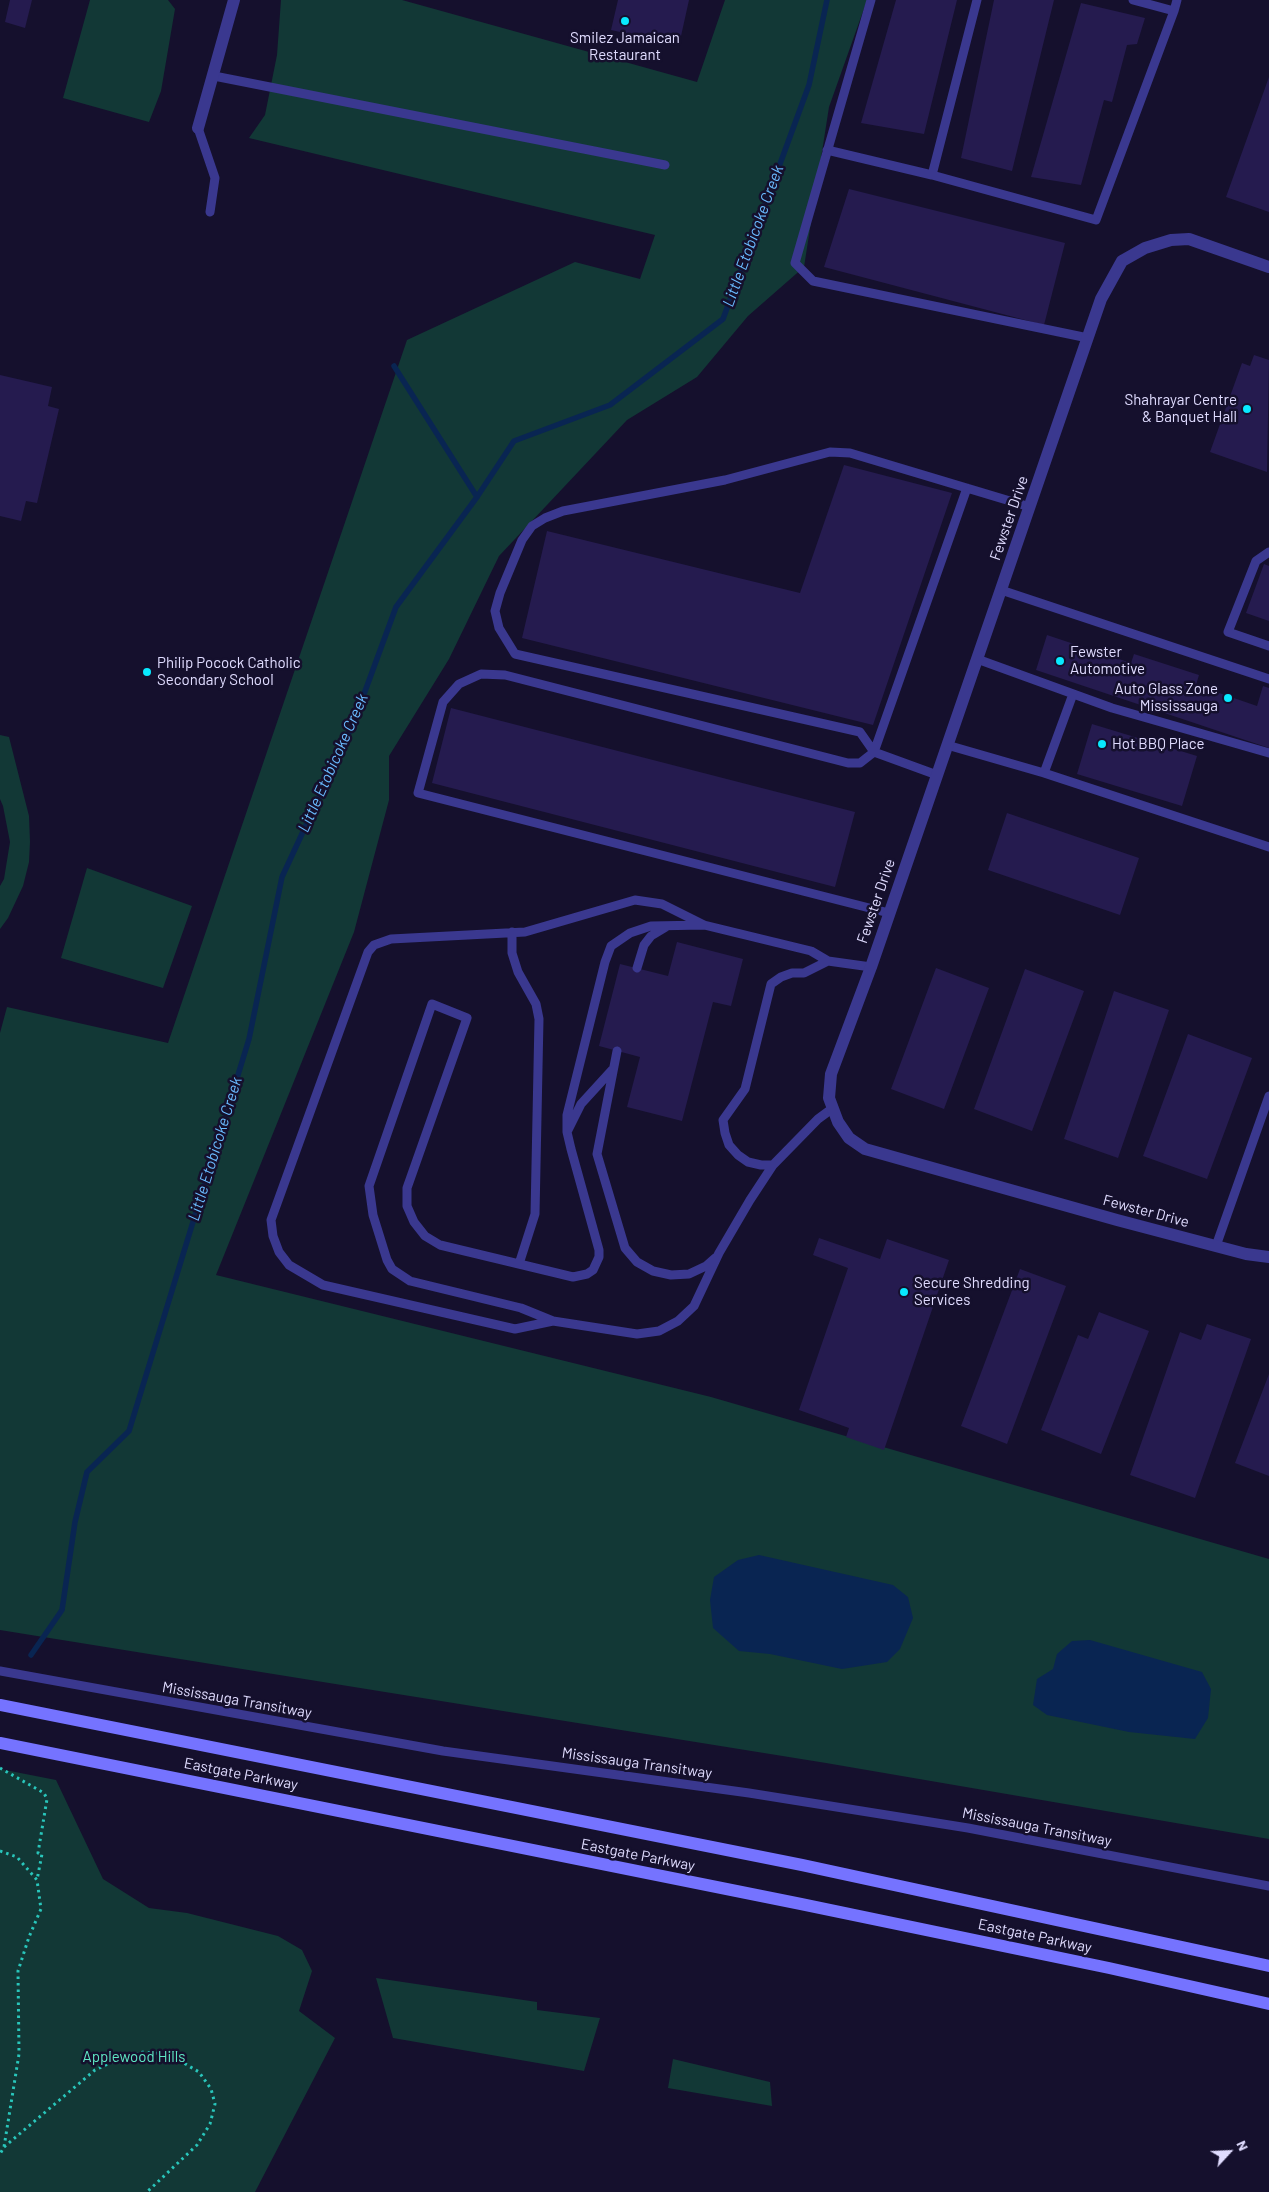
<!DOCTYPE html>
<style>
body{margin:0}
#map{position:relative;width:1269px;height:2192px;overflow:hidden;background:#15102d;font-family:Barlow,sans-serif}
canvas{display:block}
.north{position:absolute;left:1204px;top:2127px;width:50px;height:50px;-webkit-text-stroke:4px #15102d;paint-order:stroke;rotate:65deg;font-size:14px;font-weight:700;line-height:20px;text-align:center;color:#e0dcff}
.north::after{content:'';display:block;margin:auto;width:18px;height:22px;background:#e0dcff;clip-path:polygon(50% 0,100% 100%,50% 72%,0 100%)}
</style>
<div id="map">
<canvas width="1269" height="2192"></canvas>
<div class="north">N</div>
</div>
<script>
const g = document.querySelector('canvas').getContext('2d');
g.lineJoin = 'round';
function fill(path, color) { g.fillStyle = color; g.fill(path, 'evenodd'); }
const poly = rows => new Path2D(rows.map(r => 'M' + r).join(''));
function trace(path, color, width, dash) { g.strokeStyle = color; g.lineWidth = width; g.lineCap = dash ? 'butt' : 'round'; g.setLineDash(dash || []); g.stroke(path); }
function drawText(font, color, halo, rows, align = 'center') {
  g.font = font + ' Barlow,sans-serif'; g.lineWidth = 5; g.setLineDash([]); g.textBaseline = 'middle'; g.strokeStyle = halo; g.fillStyle = color; for (const [text, x, y, turn = 0] of rows) {
    g.save(); g.translate(x, y); g.rotate((+turn || 0) * Math.PI / 180); g.textAlign = isNaN(turn) ? turn : align; if (halo) g.strokeText(text, 0, 0); g.fillText(text, 0, 0); g.restore();
  }
}
fill(poly([
 [90,0,168,0,175,9,161,91,149,122,63,98],
 [281,0,402,0,697,82,725,0,867,0,829,107,804,267,748,316,697,377,627,420,499,556,449,659,389,756,389,800,354,932,216,1275,711,1397,1269,1559,1269,1839,826,1763,0,1630,0,1033,7,1007,168,1043,407,340,575,262,640,279,655,235,249,138,265,115,277,55],
 [0,735,9,737,29,816,30,842,29,862,23,886,8,918,0,929,0,886,4,879,10,842,3,806,0,799],
 [87,868,192,906,163,988,61,958],
 [0,1769,56,1780,103,1879,149,1908,187,1913,278,1936,302,1950,312,1971,299,2011,335,2038,255,2192,0,2192],
 [376,1978,537,2002,537,2010,600,2018,584,2071,393,2038],
 [673,2059,770,2082,772,2106,668,2088]
]), '#123836');
fill(poly([
 [759,1555,893,1585,908,1597,913,1618,900,1649,887,1662,842,1669,770,1654,739,1651,713,1628,710,1600,714,1577,738,1560],
 [1090,1640,1202,1672,1211,1689,1208,1718,1195,1739,1129,1732,1047,1715,1033,1705,1037,1679,1053,1669,1057,1654,1072,1641]
]), '#092552');
trace(poly([
 [394,366,477,497],
 [31,1655,62,1610,75,1522,87,1472,129,1431,249,1039,282,877,353,724,396,607,477,497,514,441,610,405,723,319,809,85,827,0]
]), '#092552', 5.5);
fill(poly([
 [10,0,32,0,25,28,5,22],
 [618,0,689,0,679,45,611,30],
 [896,0,957,0,924,134,861,123],
 [994,0,1054,0,1012,171,961,158],
 [1081,3,1145,18,1137,44,1127,45,1112,102,1104,100,1081,185,1031,177],
 [1269,77,1269,212,1226,197],
 [849,189,1065,243,1044,325,824,267],
 [1254,355,1269,360,1267,472,1210,452,1242,363,1250,366],
 [0,375,52,387,48,406,59,409,37,503,26,501,21,521,0,516],
 [844,465,952,493,873,725,522,638,547,531,800,593],
 [1264,564,1269,566,1269,621,1246,613],
 [1047,635,1131,663,1134,654,1199,675,1196,685,1257,706,1263,686,1269,688,1269,748,1036,670],
 [451,708,855,812,835,887,432,783],
 [1092,724,1197,756,1182,806,1077,774],
 [1007,813,1139,858,1120,915,988,870],
 [677,942,743,959,731,1006,713,1002,682,1121,627,1107,640,1057,599,1046,620,964,668,976],
 [936,968,989,988,944,1109,891,1089],
 [1025,969,1084,991,1032,1131,974,1109],
 [1114,991,1169,1010,1118,1158,1064,1139],
 [1188,1034,1252,1058,1207,1179,1143,1156],
 [819,1238,880,1259,887,1239,949,1260,884,1450,846,1437,849,1428,799,1410,848,1268,813,1255],
 [1020,1269,1066,1286,1007,1444,961,1426],
 [1099,1312,1149,1331,1101,1454,1041,1430,1078,1335,1088,1339],
 [1207,1324,1251,1339,1195,1498,1130,1475,1180,1332,1201,1340],
 [1269,1374,1269,1476,1235,1463]
]), '#251b4f');
trace(poly([
 [0,1768,44,1793,47,1799,38,1853,42,1854,37,1880],
 [0,1851,17,1857,37,1880,41,1909,29,1937,18,1971,19,2054,4,2147,0,2154],
 [4,2147,95,2070,125,2056,144,2052,163,2054,182,2062,199,2072,211,2089,215,2104,210,2124,197,2145,147,2192]
]), '#29c6bb', 3, [2.5, 4]);
trace(poly([
 [871,0,795,263,813,281,1088,338],
 [1133,0,1174,11,1177,0],
 [214,76,665,165],
 [198,128,215,178,210,212],
 [827,150,932,175,977,0],
 [932,175,1096,220,1174,11],
 [1269,552,1256,561,1228,632,1269,646],
 [1001,590,1269,679],
 [977,659,1112,708,1269,753],
 [947,745,1044,773,1073,694],
 [1044,773,1269,847],
 [937,775,874,752,860,732,515,654,499,628,495,611,500,593,522,540,532,526,545,518,563,511,725,480,830,452,850,453,1030,507],
 [889,913,418,793,443,702,459,684,481,674,505,675,848,763,860,763,874,752,967,488],
 [704,925,651,926,630,933,611,946,605,962,567,1115,567,1132,571,1149,599,1250,599,1257,593,1270,587,1274,573,1277,440,1245,425,1236,414,1222,407,1206,407,1188,467,1018,432,1004,369,1186,373,1215,387,1260,392,1269,410,1281,521,1308,553,1321,637,1334,659,1331,678,1321,694,1306,719,1253,750,1200,773,1165,818,1119,833,1108],
 [512,932,512,953,518,972,536,1004,539,1019,535,1214,519,1264],
 [637,968,644,945,651,936,666,927],
 [617,1051,597,1154,625,1248,637,1262,653,1271,671,1275,689,1274,706,1266,715,1258],
 [568,1130,581,1104,612,1070],
 [773,1165,761,1165,748,1162,738,1155,729,1145,725,1133,723,1120,745,1089,771,984,781,977,792,973,804,973,828,961],
 [1216,1246,1269,1096],
 [553,1321,515,1329,323,1285,289,1265,279,1252,273,1236,271,1220,368,952,374,945,391,939,525,932,635,900,662,904,704,925,811,951,828,961,871,967],
 [0,1671,443,1751,749,1793,968,1828,1269,1886]
]), '#3a388f', 9);
trace(poly([
 [198,128,234,0],
 [1269,267,1189,239,1171,240,1145,248,1122,261,1101,299,871,967,831,1074,829,1098,838,1122,849,1138,865,1149,1117,1220,1246,1254,1269,1257]
]), '#3a388f', 12);
trace(poly([
 [0,1705,802,1865,1269,1966],
 [0,1743,801,1904,1109,1968,1269,2004]
]), '#7573ff', 12);
for (const [x, y, r, color] of [
 [625,21,5,"#08e9ff"],
 [1247,409,5,"#08e9ff"],
 [1060,661,5,"#08e9ff"],
 [147,672,5,"#08e9ff"],
 [1228,698,5,"#08e9ff"],
 [1102,744,5,"#08e9ff"],
 [904,1292,5,"#08e9ff"]
]) { const dot = new Path2D(); dot.arc(x, y, r, 0, 2 * Math.PI); g.fillStyle = color; g.fill(dot); trace(dot, '#15102d', 2); }
drawText('15px', '#e0dcff', '#15102d', [
 ["Smilez Jamaican",625,38,"center"],
 ["Restaurant",625,55,"center"],
 ["Shahrayar Centre",1237,400,"right"],
 ["& Banquet Hall",1237,417,"right"],
 ["Fewster",1070,652],
 ["Automotive",1070,669],
 ["Philip Pocock Catholic",157,663],
 ["Secondary School",157,680],
 ["Auto Glass Zone",1218,689,"right"],
 ["Mississauga",1218,706,"right"],
 ["Hot BBQ Place",1112,744],
 ["Secure Shredding",914,1283],
 ["Services",914,1300]
], 'left');
drawText('15px', '#e0dcff', '#15102d', [
 ["Fewster Drive",1009,518,-71],
 ["Fewster Drive",876,901,-71],
 ["Fewster Drive",1146,1211,15],
 ["Mississauga Transitway",237,1700,10],
 ["Mississauga Transitway",637,1763,8],
 ["Eastgate Parkway",241,1774,11],
 ["Mississauga Transitway",1037,1827,11],
 ["Eastgate Parkway",638,1855,11],
 ["Eastgate Parkway",1035,1936,12]
]);
drawText('15px', '#5fe8c4', '#15102d', [
 ["Applewood Hills",134,2057]
]);
drawText('italic 16px', '#6abbff', '#15102d', [
 ["Little Etobicoke Creek",753,236,-70],
 ["Little Etobicoke Creek",333,763,-66],
 ["Little Etobicoke Creek",215,1149,-73]
]);
</script>
